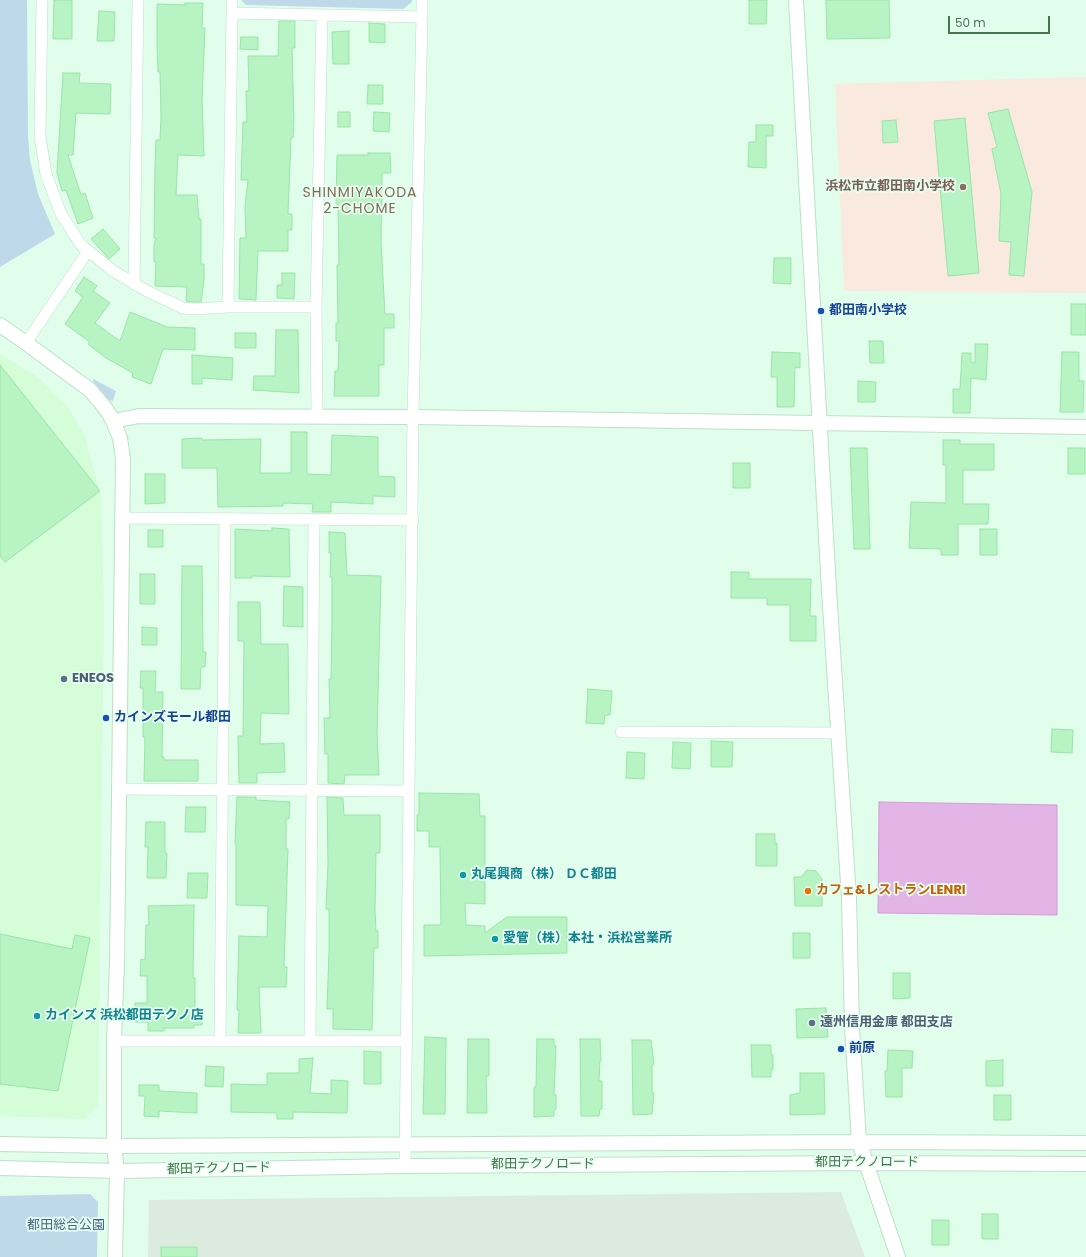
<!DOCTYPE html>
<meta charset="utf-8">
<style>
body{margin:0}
#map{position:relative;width:1086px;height:1257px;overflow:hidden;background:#e1fdec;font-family:Poppins,sans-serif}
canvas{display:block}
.scale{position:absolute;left:948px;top:16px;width:102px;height:18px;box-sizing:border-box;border:2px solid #47744e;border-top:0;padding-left:5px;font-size:12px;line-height:14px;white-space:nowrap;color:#47744e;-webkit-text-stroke:3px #e7fff1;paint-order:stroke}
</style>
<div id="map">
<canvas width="1086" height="1257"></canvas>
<div class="scale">50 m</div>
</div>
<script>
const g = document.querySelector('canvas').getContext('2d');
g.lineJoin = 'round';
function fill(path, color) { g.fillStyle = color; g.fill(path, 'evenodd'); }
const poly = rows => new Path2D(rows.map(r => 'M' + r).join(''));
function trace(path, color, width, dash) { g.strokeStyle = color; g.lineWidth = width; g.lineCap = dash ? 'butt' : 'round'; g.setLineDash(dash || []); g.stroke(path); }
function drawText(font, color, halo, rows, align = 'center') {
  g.font = font + ' Poppins,"Noto Sans JP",sans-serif'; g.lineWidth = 3.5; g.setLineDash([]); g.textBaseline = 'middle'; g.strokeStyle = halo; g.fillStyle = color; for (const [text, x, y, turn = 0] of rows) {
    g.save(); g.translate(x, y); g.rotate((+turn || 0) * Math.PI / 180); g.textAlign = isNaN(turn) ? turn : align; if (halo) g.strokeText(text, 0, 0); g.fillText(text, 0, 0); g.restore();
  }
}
fill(poly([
 [0,354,39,378,67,406,84,434,101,496,104,609,98,1105,85,1119,0,1116]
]), '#d4fdd8');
fill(poly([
 [841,1192,865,1257,148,1257,149,1200]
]), '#dcebe0');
fill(poly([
 [1086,77,1086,293,844,291,835,84]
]), '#f9e9de');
fill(poly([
 [0,0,27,0,28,136,30,160,38,194,55,234,0,267],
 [241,0,412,0,412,2,403,9,246,5],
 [93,379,116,391,113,401,109,400,93,381],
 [90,1194,98,1202,97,1257,0,1257,0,1196]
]), '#bfd9ea');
const water = poly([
 [879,802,1057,805,1057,915,878,913,879,802]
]);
fill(water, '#e3b5e6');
trace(water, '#d59bd8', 1);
const building = poly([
 [54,0,72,0,72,39,53,39,54,0],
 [749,0,767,0,766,24,749,24,749,0],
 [826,0,889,0,890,38,827,39,826,0],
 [185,3,203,3,202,28,205,28,202,100,204,156,178,155,176,195,197,195,199,219,201,219,201,264,204,264,204,280,201,302,194,302,186,301,187,287,155,286,156,262,154,262,154,245,156,238,154,238,155,166,156,140,160,140,161,115,160,72,158,72,157,47,157,4,185,5,185,3],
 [99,11,115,12,114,41,97,41,99,11],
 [279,21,295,21,295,48,292,48,294,122,293,138,291,138,288,214,292,214,292,230,288,230,288,251,258,251,256,300,239,299,240,238,246,238,245,206,248,180,241,180,243,122,247,122,246,91,249,91,248,56,278,56,279,21],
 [369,23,385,24,385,43,369,42,369,23],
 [349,31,349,64,333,64,332,32,349,31],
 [241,37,258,37,258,50,240,49,241,37],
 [63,73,80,73,79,83,111,84,110,114,76,113,73,155,68,155,81,195,85,193,93,218,78,224,66,190,62,191,57,173,63,73],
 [368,85,383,85,383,104,367,104,368,85],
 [1008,109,1032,192,1024,276,1009,275,1011,242,999,241,1001,194,992,149,997,147,988,113,1008,109],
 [338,112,350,112,350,127,338,127,338,112],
 [374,112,390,113,389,132,373,131,374,112],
 [965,118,979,273,948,276,934,121,965,118],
 [896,120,898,142,883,143,882,121,896,120],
 [756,125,773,125,773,136,766,136,766,168,748,167,749,142,756,142,756,125],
 [368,153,390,153,391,173,382,173,381,243,385,314,394,314,394,328,384,328,384,365,379,365,379,396,334,396,335,371,338,371,339,341,336,341,336,323,338,323,337,265,339,265,338,204,336,204,337,155,368,155,368,153],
 [103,229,120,249,109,259,91,239,103,229],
 [774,258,791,258,791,284,773,283,774,258],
 [282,273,295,273,294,299,277,298,277,285,282,285,282,273],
 [84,277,97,286,93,291,110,303,95,323,120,341,130,312,167,327,195,328,195,350,163,349,151,384,132,377,133,373,106,358,88,344,90,342,65,324,83,297,75,291,84,277],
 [1071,304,1086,304,1086,335,1071,335,1071,304],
 [276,330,298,330,299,393,253,390,254,376,275,376,276,330],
 [235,333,256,333,256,348,235,348,235,333],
 [869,341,883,341,884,363,870,363,869,341],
 [975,344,988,344,986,380,971,378,970,413,953,413,953,389,960,389,962,353,971,353,971,362,975,363,975,344],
 [772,352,800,353,800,368,795,367,794,407,777,407,777,377,771,377,772,352],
 [1062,352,1079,352,1079,381,1084,381,1083,412,1060,412,1062,352],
 [192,355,233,358,232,380,202,378,202,384,192,384,192,355],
 [0,365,100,491,5,562,0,556,0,365],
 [858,381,876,382,875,402,858,402,858,381],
 [291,432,307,432,307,474,331,475,332,435,378,437,378,476,395,477,395,497,373,496,373,504,331,502,331,512,312,512,313,504,283,503,283,506,218,507,217,468,182,468,182,439,202,438,202,440,261,439,260,473,291,473,291,432],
 [943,440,960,440,960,444,994,444,994,470,963,470,963,504,989,504,988,524,958,524,958,555,941,555,941,549,909,548,911,502,946,503,946,465,943,465,943,440],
 [850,448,867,448,870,549,854,549,850,448],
 [1068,448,1085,448,1085,474,1068,474,1068,448],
 [733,463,750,463,750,488,733,488,733,463],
 [145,474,165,474,165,503,145,504,145,474],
 [272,528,289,529,290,577,252,576,252,578,235,578,235,529,272,531,272,528],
 [980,529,997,529,997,555,980,555,980,529],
 [148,530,163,530,163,547,148,547,148,530],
 [329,532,345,533,347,575,381,576,377,734,379,775,345,775,344,784,328,783,328,754,325,754,324,718,330,718,329,679,331,679,332,623,332,577,330,577,331,553,329,553,329,532],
 [182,566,202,566,203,652,206,652,205,667,201,667,200,689,181,689,182,566],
 [731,572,749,572,749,579,811,579,810,616,816,616,816,641,790,641,790,605,767,605,767,598,731,598,731,572],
 [140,574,155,574,155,604,140,604,140,574],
 [284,586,303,587,303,627,283,626,284,586],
 [238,602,260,602,261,644,288,644,289,714,261,713,260,744,284,743,285,772,257,773,257,783,239,783,238,736,243,736,244,641,238,641,238,602],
 [142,627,157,628,157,645,142,645,142,627],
 [141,671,156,671,155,692,163,692,162,757,164,757,164,760,198,760,198,781,144,781,145,737,143,737,143,688,140,688,141,671],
 [588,689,612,691,610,715,605,715,604,724,586,723,588,689],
 [1052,729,1073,730,1072,753,1051,752,1052,729],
 [711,741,733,742,732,767,711,767,711,741],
 [673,742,691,743,690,769,672,768,673,742],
 [627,752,645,753,644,779,626,778,627,752],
 [419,793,479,794,480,816,485,816,485,904,465,903,466,925,485,926,485,933,507,917,567,917,567,953,424,956,424,925,441,925,440,847,429,847,429,831,417,831,417,815,419,814,419,793],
 [237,797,256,797,256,800,290,802,289,819,286,819,286,849,288,849,284,967,287,967,286,987,259,987,261,1033,238,1033,239,1010,237,1010,239,936,267,937,268,906,236,905,236,844,235,843,237,797],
 [327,797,343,798,344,815,380,815,380,853,376,853,375,909,376,931,378,931,378,948,374,948,372,1030,333,1029,333,1009,327,1009,329,952,329,909,326,909,328,864,327,797],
 [186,807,206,807,205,832,185,832,186,807],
 [146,822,165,822,165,853,167,853,166,878,147,878,148,847,145,847,146,822],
 [756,834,775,834,775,844,777,843,777,866,756,866,756,834],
 [807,870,816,871,822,879,822,906,795,906,794,877,801,877,807,870],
 [188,873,208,873,207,898,187,898,188,873],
 [194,905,193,978,195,978,195,1014,202,1014,202,1025,194,1025,194,1028,164,1028,164,1031,148,1031,148,1022,135,1022,135,1003,147,1003,147,976,140,976,141,959,145,960,146,925,149,925,148,906,194,905],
 [793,933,810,933,810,958,793,958,793,933],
 [0,934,72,949,75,935,90,938,58,1091,0,1084,0,934],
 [893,973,910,973,910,998,893,999,893,973],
 [826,1008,828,1037,797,1038,796,1009,826,1008],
 [425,1037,446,1038,445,1114,423,1114,425,1037],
 [468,1039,489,1039,489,1076,486,1076,487,1113,467,1113,468,1039],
 [537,1039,554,1039,554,1046,556,1046,554,1095,556,1095,556,1109,554,1110,554,1116,534,1117,534,1087,536,1087,537,1039],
 [580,1039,600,1039,601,1061,600,1061,599,1081,602,1081,602,1109,600,1109,599,1116,581,1116,580,1039],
 [632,1040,651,1040,654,1064,652,1065,652,1093,654,1093,652,1114,633,1115,632,1040],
 [751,1045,771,1045,771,1055,773,1055,773,1070,771,1070,771,1077,752,1077,751,1045],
 [888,1050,913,1051,912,1068,902,1068,902,1097,886,1097,885,1071,887,1071,888,1050],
 [364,1051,381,1052,381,1084,364,1084,364,1051],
 [313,1058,310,1093,331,1094,331,1080,348,1081,347,1113,293,1112,293,1119,277,1119,277,1113,231,1112,231,1084,267,1085,267,1073,299,1073,299,1059,313,1058],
 [1003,1060,1003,1086,986,1086,986,1061,1003,1060],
 [206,1066,224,1067,223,1087,205,1086,206,1066],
 [800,1073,824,1073,825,1114,790,1115,790,1095,800,1093,800,1073],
 [139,1085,159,1085,159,1091,197,1093,197,1113,159,1111,159,1117,144,1116,145,1096,139,1096,139,1085],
 [994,1095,1011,1095,1011,1120,994,1120,994,1095],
 [982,1214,998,1214,998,1239,982,1239,982,1214],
 [932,1220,949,1220,949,1245,932,1245,932,1220],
 [161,1247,197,1247,197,1257,161,1257,161,1247]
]);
fill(building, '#b8f3c3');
trace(building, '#98e6a5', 1);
const minor = poly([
 [42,0,40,136,46,174,61,214,81,245,113,271,147,291,183,308,194,309,228,307,232,13,422,17,422,0],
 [232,0,232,13],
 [134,284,138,0],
 [228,307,316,307,322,15],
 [316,307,317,417],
 [26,343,88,251],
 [123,518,413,520],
 [621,732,839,733],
 [119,789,409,791],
 [114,1041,407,1041],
 [220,1041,225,518],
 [310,1041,314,520],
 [405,1166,413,417,422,17]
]);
const tertiary = poly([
 [796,0,829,590,849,898,852,1027,859,1142,898,1257],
 [0,325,26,343,90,390,106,409,113,421,120,438,123,459,117,963,114,1041,114,1146,117,1171,115,1257],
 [113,421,139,416,413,417,1086,427],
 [0,1144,114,1146,859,1142,1086,1143],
 [0,1168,117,1171,405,1166,867,1163,1086,1164]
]);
trace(minor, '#bce1c6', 12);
trace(tertiary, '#bce1c6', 16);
trace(minor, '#fff', 11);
trace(tertiary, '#fff', 14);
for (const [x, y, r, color] of [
 [963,187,4,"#8d6e63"],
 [821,311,4,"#1a4fb4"],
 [64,679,4,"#5c6f8a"],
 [106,718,4,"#1a4fb4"],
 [463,875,4,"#0f9aa8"],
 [808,891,4,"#e8710a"],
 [495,939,4,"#0f9aa8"],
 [37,1016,4,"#0f9aa8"],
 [812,1023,4,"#5c6f8a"],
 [841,1049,4,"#1a4fb4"]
]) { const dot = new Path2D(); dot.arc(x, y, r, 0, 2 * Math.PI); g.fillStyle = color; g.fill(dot); trace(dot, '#e7fff1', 1.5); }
drawText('bold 13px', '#785e54', '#e7fff1', [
 ["浜松市立都田南小学校",955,187]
], 'right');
drawText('bold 13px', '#164399', '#e7fff1', [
 ["都田南小学校",829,311],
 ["カインズモール都田",114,718],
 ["前原",849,1049]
], 'left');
drawText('bold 13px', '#4e5e75', '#e7fff1', [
 ["ENEOS",72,679],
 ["遠州信用金庫 都田支店",820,1023]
], 'left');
drawText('bold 13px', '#0d838f', '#e7fff1', [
 ["丸尾興商（株） ＤＣ都田",471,875],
 ["愛管（株）本社・浜松営業所",503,939],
 ["カインズ 浜松都田テクノ店",45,1016]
], 'left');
drawText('bold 13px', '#c56008', '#e7fff1', [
 ["カフェ&レストランLENRI",816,891]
], 'left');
drawText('13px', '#47744e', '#e7fff1', [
 ["都田テクノロード",867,1163],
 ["都田テクノロード",543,1165],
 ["都田テクノロード",219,1169,-1]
]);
drawText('13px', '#446586', '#e7fff1', [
 ["都田総合公園",66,1226]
]);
g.letterSpacing = '1px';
drawText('14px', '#846b56', '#e7fff1', [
 ["SHINMIYAKODA",360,193],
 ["2-CHOME",360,209]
]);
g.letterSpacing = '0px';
</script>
